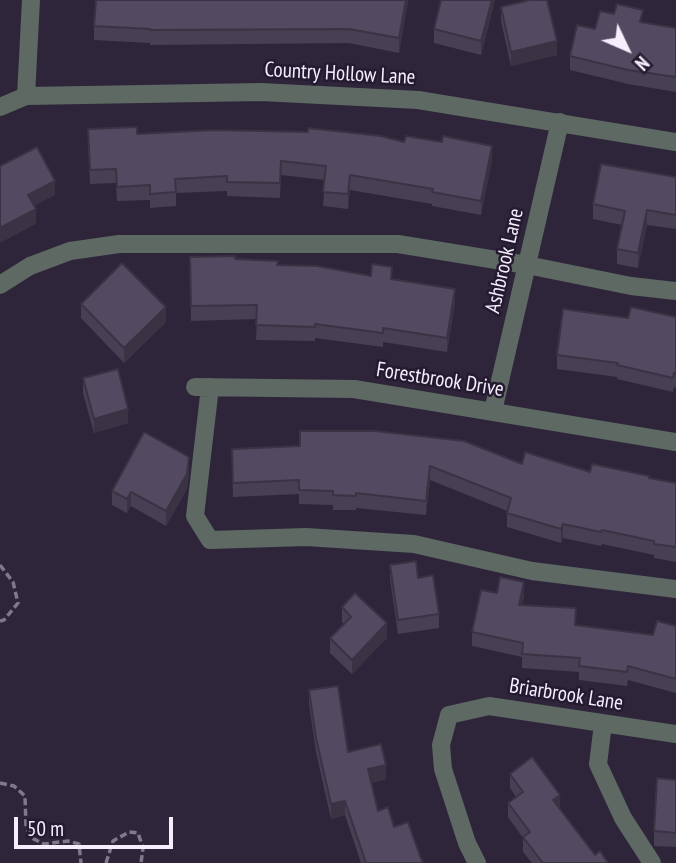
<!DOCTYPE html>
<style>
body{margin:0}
#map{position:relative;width:676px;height:863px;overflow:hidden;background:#2e253a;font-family:"PT Sans Narrow",sans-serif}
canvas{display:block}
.north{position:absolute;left:592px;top:14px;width:70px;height:70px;-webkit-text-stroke:5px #241b30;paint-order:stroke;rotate:134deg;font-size:19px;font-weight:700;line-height:28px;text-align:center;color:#f4eefd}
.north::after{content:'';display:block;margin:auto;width:24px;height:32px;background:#f4eefd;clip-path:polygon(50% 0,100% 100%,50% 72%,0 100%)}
.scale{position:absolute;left:14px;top:817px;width:159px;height:32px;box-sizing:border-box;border:4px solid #f4eefd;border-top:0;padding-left:9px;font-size:21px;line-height:24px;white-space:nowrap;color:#f4eefd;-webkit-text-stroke:5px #241b30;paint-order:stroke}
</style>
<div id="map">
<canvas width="676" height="863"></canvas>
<div class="north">N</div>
<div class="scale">50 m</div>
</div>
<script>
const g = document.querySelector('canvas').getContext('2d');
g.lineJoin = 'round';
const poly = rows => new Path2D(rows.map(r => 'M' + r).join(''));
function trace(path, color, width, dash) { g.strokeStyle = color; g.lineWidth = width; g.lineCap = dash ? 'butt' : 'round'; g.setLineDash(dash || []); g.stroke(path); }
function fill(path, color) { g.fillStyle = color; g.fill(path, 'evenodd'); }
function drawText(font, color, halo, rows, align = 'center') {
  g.font = font + ' "PT Sans Narrow",sans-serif'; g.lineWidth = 5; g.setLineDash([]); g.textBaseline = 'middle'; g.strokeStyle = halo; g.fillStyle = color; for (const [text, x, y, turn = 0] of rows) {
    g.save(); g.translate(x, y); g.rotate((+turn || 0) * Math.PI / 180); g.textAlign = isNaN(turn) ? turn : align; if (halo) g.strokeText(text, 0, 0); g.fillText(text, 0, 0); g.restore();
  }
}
trace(poly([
 [0,565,13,582,18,603,4,620,0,621],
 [0,783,14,786,25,796,26,827,32,838,44,844,68,841,79,844,81,863],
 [106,863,113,841,129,832,138,833,143,848,141,863]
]), '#80788b', 3.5, [7, 3.5]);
trace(poly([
 [26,96,31,0],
 [0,107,26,96,261,92,418,100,676,142],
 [0,285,30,266,70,251,119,244,398,244,527,265,631,286,676,291],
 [195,387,354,389,676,442],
 [210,387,195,516,210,540,306,537,414,544,532,571,676,589],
 [493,411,560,122],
 [603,724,598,764,623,818,652,863],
 [477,863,467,843,443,769,441,745,449,715,489,706,676,734]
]), '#5d6962', 18);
fill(poly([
 [408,0,399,53,349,43,150,45,150,43,94,40,94,26],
 [495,0,481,55,434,43,434,29],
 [501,7,557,55,511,66,501,21],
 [643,23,676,28,676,92,628,84,570,70,570,56,595,29],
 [137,134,404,142,492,160,481,215,432,206,432,204,350,190,348,209,323,206,325,180,281,175,280,198,227,196,227,191,176,193,176,206,150,208,150,200,117,201,116,183,90,184,88,144],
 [676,177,676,229,647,225,638,268,617,264,617,249,622,225,593,219,593,204],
 [190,257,235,259,392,279,455,303,447,352,383,342,383,347,315,338,315,341,256,340,257,319,191,321],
 [81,304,166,322,124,363,81,318],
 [676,317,676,388,674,387,673,392,617,379,617,377,557,369,557,355,628,318],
 [83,378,128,423,94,433,83,393],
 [232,463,522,464,649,478,676,483,676,562,654,558,654,555,602,544,601,546,563,538,561,543,507,527,507,511,430,480,426,515,356,508,356,510,333,510,333,505,299,504,299,494,233,497],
 [189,471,187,489,166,526,131,506,127,513,112,505,112,491],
 [390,565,418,578,439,614,439,628,398,634,390,579],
 [497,593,524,597,522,605,576,625,653,635,676,626,676,693,628,680,627,686,579,680,579,672,522,668,522,657,472,646,472,632],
 [342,607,387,638,352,674,330,653,330,638,344,624,342,622],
 [309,690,348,752,386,779,371,783,378,811,394,827,420,856,423,863,361,863,345,815,331,819,316,752,309,704],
 [510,774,560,809,595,855,608,863,532,863,523,852,523,838,508,817,508,803,516,797,510,788],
 [676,780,676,847,654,846,654,831]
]), '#473f53');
fill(poly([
 [406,0,408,0,408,4,399,53,399,38],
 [492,0,495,0,481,55,481,41],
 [557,41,557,55,511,66,511,52],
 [492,146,492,160,481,215,481,201],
 [350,175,350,190,348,209,348,194],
 [55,181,55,195,28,209,28,195],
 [36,209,36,224,0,243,0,228],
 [647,210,647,225,638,268,638,253],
 [455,289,455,303,447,352,447,338],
 [166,307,166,322,124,363,124,348],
 [128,409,128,423,94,433,94,419],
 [189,457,189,471,187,489,166,526,166,511],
 [430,466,430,480,426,515,426,501],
 [131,492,131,506,127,513,127,499],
 [563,524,563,538,561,543,561,529],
 [524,582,524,597,519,619,519,605],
 [387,623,387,638,352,674,352,660],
 [386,765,386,779,368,783,368,769],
 [560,795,560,809,553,800],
 [345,801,345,815,331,819,331,804]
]), '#3a3344');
const building = poly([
 [96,0,406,0,399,38,349,29,150,30,150,29,94,26,96,0],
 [441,0,492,0,481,41,434,29,441,0],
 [530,0,547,0,557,41,511,52,501,7,530,0],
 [617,4,643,10,640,22,676,28,676,77,628,70,570,56,577,25,595,29,600,11,614,14,617,4],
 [137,127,137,134,214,130,308,132,308,128,381,136,404,142,406,136,442,142,443,136,492,146,481,201,432,192,433,189,350,175,348,194,323,192,326,166,281,161,280,183,227,182,227,176,175,179,176,192,150,194,150,185,117,187,116,169,90,170,88,129,137,127],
 [37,147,55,181,28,195,36,209,0,228,0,166,37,147],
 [601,164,676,177,676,215,647,210,638,253,617,249,625,211,593,204,601,164],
 [235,256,235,259,278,261,277,265,317,266,371,276,372,264,392,267,391,279,455,289,447,338,383,328,383,333,315,324,315,327,256,325,257,305,191,306,190,257,235,256],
 [122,263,166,307,124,348,81,304,122,263],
 [631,307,676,317,676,374,674,373,673,378,617,365,618,363,557,355,563,309,628,318,631,307],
 [118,369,128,409,94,419,83,378,118,369],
 [300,431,375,431,464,441,522,464,525,452,590,472,592,464,649,476,649,478,676,483,676,547,654,544,654,541,602,530,601,532,563,524,561,529,507,513,511,498,430,466,426,501,356,493,356,496,333,495,333,491,299,490,299,480,233,483,232,449,300,446,300,431],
 [144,432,189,457,187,474,166,511,131,492,127,499,112,491,144,432],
 [416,561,418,578,433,575,439,614,398,620,390,565,416,561],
 [500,577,524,582,519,605,576,608,575,625,653,635,657,621,676,626,676,679,628,666,627,672,579,666,580,658,522,654,523,643,472,632,481,590,497,593,500,577],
 [355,593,387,623,352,660,330,638,351,617,342,607,355,593],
 [338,686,348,752,381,744,386,765,368,769,378,811,388,807,394,827,408,822,420,856,423,863,366,863,345,801,331,804,316,738,309,690,338,686],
 [532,757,560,795,553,800,595,855,600,851,608,863,543,863,523,837,530,832,508,803,523,792,510,774,532,757],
 [657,778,676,780,676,833,654,831,657,778]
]);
fill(building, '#534961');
trace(building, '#3a3344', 2);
drawText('21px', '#f4eefd', '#241b30', [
 ["Country Hollow Lane",340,74,3],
 ["Ashbrook Lane",505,261,-77],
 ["Forestbrook Drive",440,380,9],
 ["Briarbrook Lane",566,695,9]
]);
</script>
